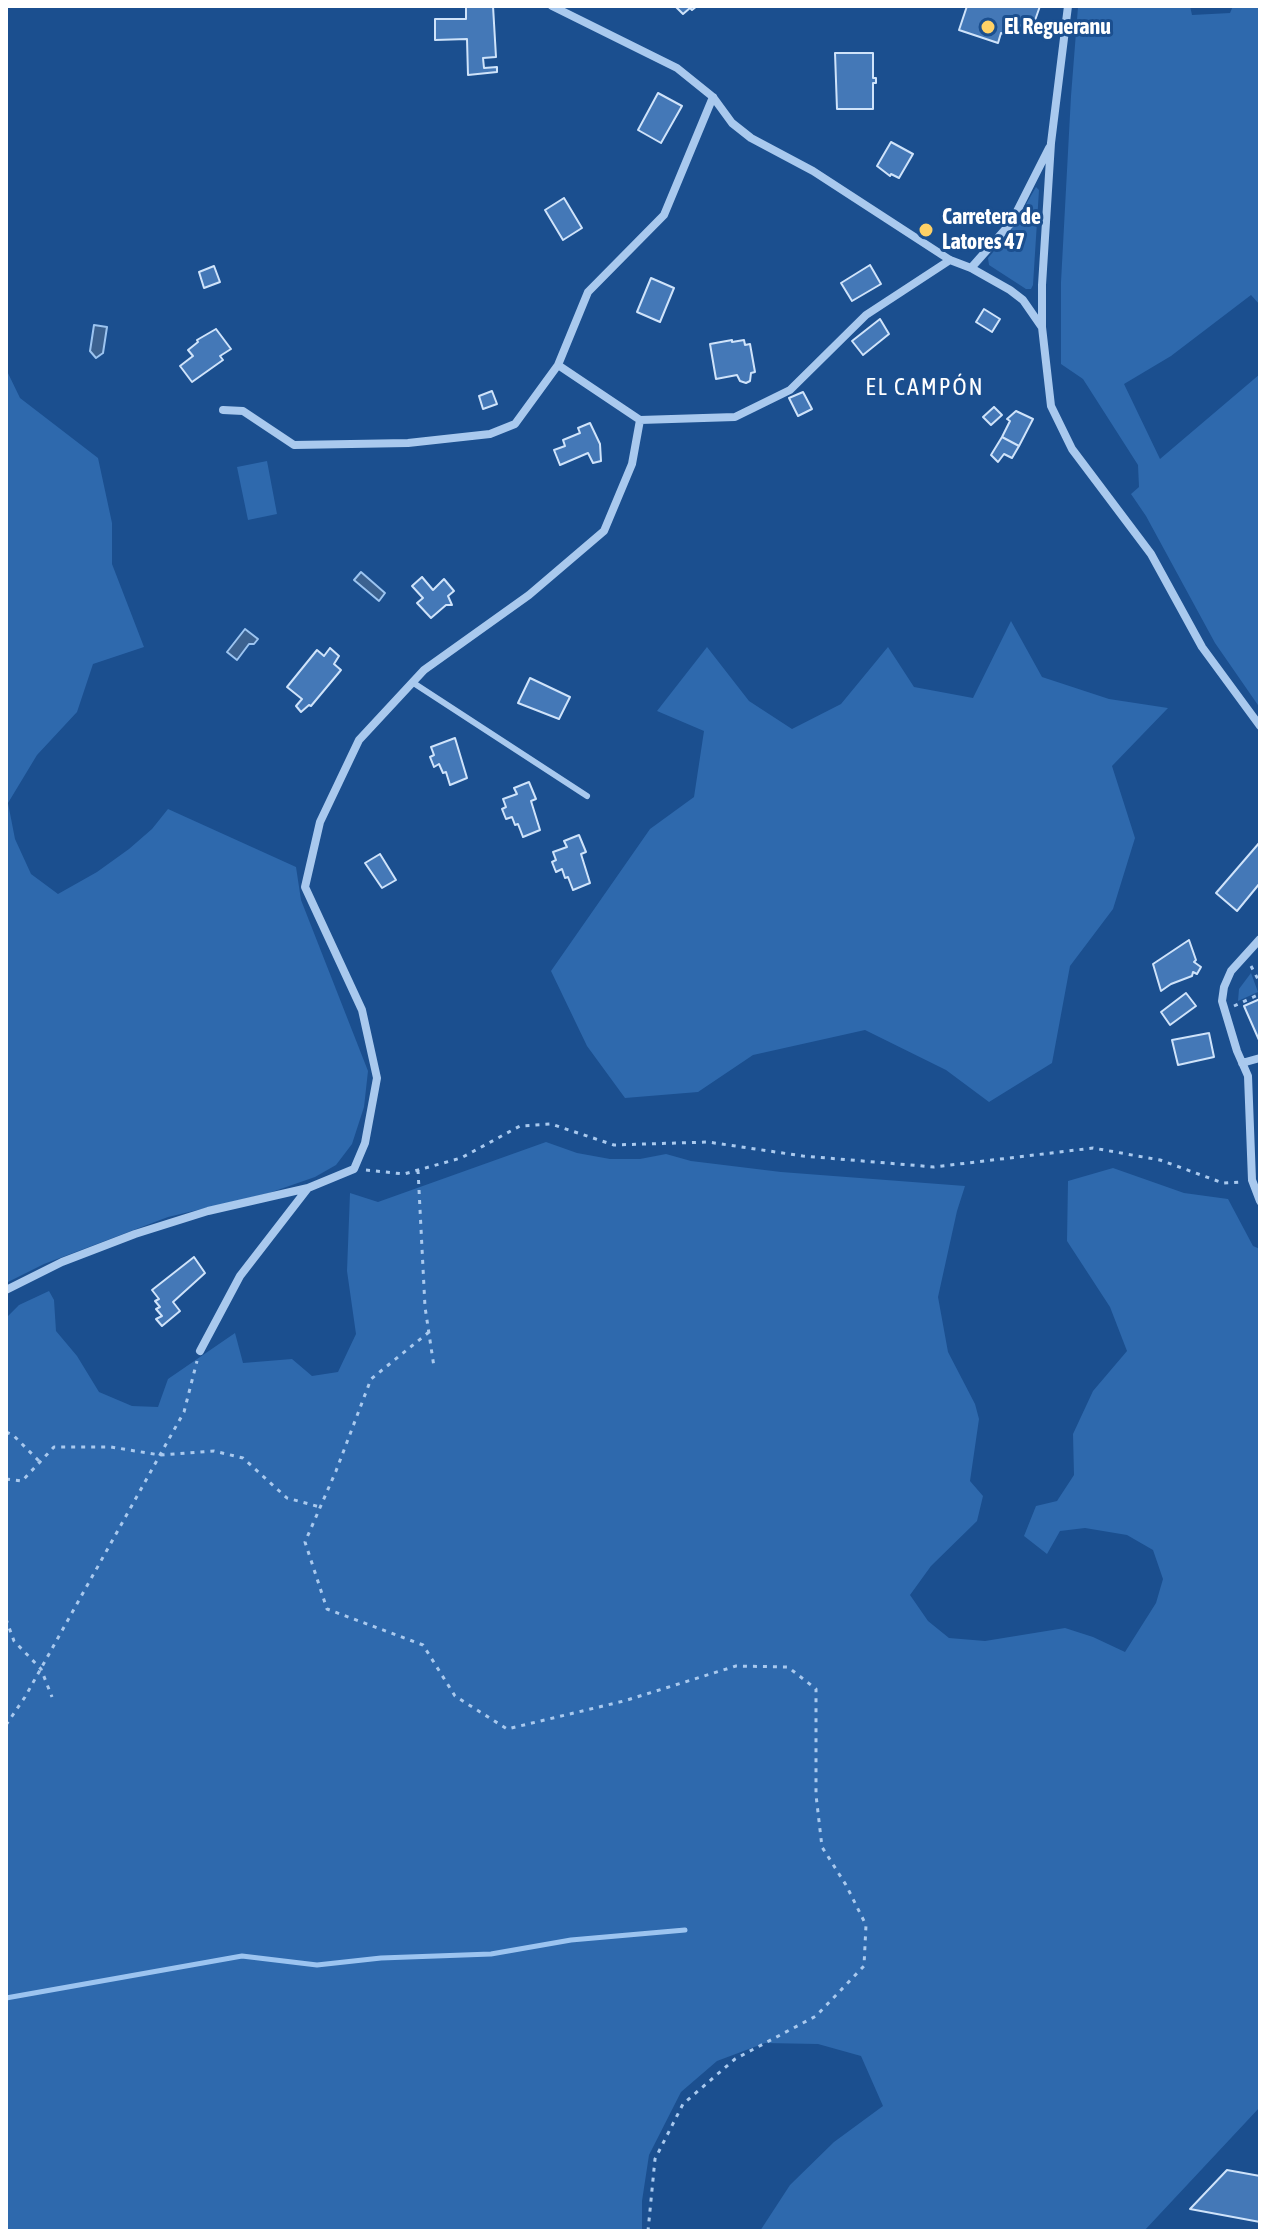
<!DOCTYPE html>
<meta charset="utf-8">
<style>
body{margin:0}
#map{position:relative;width:1266px;height:2237px;overflow:hidden;background:#1b4f8f;font-family:"Asap Condensed",sans-serif}
canvas{display:block}
.frame{position:absolute;inset:0;border:8px solid #fff;pointer-events:none}
</style>
<div id="map">
<canvas width="1266" height="2237"></canvas>
<div class="frame"></div>
</div>
<script>
const g = document.querySelector('canvas').getContext('2d');
g.lineJoin = 'round';
function fill(path, color) { g.fillStyle = color; g.fill(path, 'evenodd'); }
const poly = rows => new Path2D(rows.map(r => 'M' + r).join(''));
function trace(path, color, width, dash) { g.strokeStyle = color; g.lineWidth = width; g.lineCap = dash ? 'butt' : 'round'; g.setLineDash(dash || []); g.stroke(path); }
function drawText(font, color, halo, rows, align = 'center') {
  g.font = font + ' "Asap Condensed",sans-serif'; g.lineWidth = 6; g.setLineDash([]); g.textBaseline = 'middle'; g.strokeStyle = halo; g.fillStyle = color; for (const [text, x, y, turn = 0] of rows) {
    g.save(); g.translate(x, y); g.rotate((+turn || 0) * Math.PI / 180); g.textAlign = isNaN(turn) ? turn : align; if (halo) g.strokeText(text, 0, 0); g.fillText(text, 0, 0); g.restore();
  }
}
fill(poly([
 [1190,6,1192,15,1230,13,1233,6,1260,6,1260,305,1251,295,1171,356,1124,384,1160,459,1260,374,1260,708,1215,643,1146,516,1131,494,1139,487,1138,465,1083,379,1061,364,1061,282,1071,96,1078,7],
 [1036,187,1039,190,1033,285,1031,289,1026,289,989,265,988,258,1010,232],
 [6,369,20,398,98,458,112,523,112,564,144,647,93,664,77,712,37,755,8,803,15,839,31,874,58,894,97,872,129,849,152,829,168,809,296,867,301,900,368,1071,364,1107,352,1144,336,1165,315,1177,269,1193,168,1217,44,1264,6,1283],
 [267,461,277,514,248,520,237,467],
 [1011,621,1042,677,1109,699,1168,708,1112,766,1135,838,1113,909,1070,966,1052,1063,989,1102,946,1070,865,1030,753,1055,698,1092,625,1098,587,1046,551,971,650,829,694,797,704,731,657,711,707,647,749,701,792,729,841,704,888,647,914,687,973,698],
 [1251,973,1258,992,1238,1001,1239,989],
 [546,1142,577,1153,610,1159,640,1159,666,1154,691,1161,781,1172,965,1186,957,1211,938,1297,948,1352,975,1404,979,1419,970,1481,983,1496,977,1521,931,1566,910,1595,928,1621,949,1638,985,1641,1065,1628,1093,1637,1125,1652,1156,1603,1163,1579,1153,1550,1127,1535,1085,1528,1060,1531,1047,1554,1024,1536,1036,1506,1057,1501,1074,1475,1073,1434,1093,1391,1127,1351,1110,1307,1067,1241,1068,1181,1113,1168,1184,1193,1228,1199,1253,1246,1260,1249,1260,2107,1144,2231,760,2231,790,2185,834,2142,883,2106,861,2056,818,2044,765,2043,717,2061,681,2092,649,2155,642,2201,642,2231,6,2231,6,1318,19,1305,49,1291,54,1300,56,1331,77,1356,99,1392,132,1406,158,1407,168,1379,235,1333,243,1363,292,1359,312,1376,338,1372,356,1334,347,1271,350,1193,378,1202]
]), '#2e69ad');
const water = poly([
 [94,325,107,327,103,353,96,358,90,351,94,325],
 [361,572,385,593,379,601,354,580,361,572],
 [245,629,258,639,254,644,249,644,237,660,227,652,245,629]
]);
fill(water, '#3c6290');
trace(water, '#9cc4f0', 2);
trace(poly([
 [6,1998,242,1956,317,1965,381,1958,491,1954,571,1940,685,1930]
]), '#9cc4f0', 5);
const building = poly([
 [466,6,493,6,496,57,483,58,484,68,497,67,497,72,468,75,467,39,435,40,435,19,466,19,466,6],
 [675,6,697,6,692,10,690,8,683,14,675,6],
 [967,6,1040,6,1032,29,1016,24,1012,36,1001,33,998,43,959,30,967,6],
 [835,53,873,53,873,78,876,78,876,83,873,83,873,109,837,109,835,53],
 [658,93,682,106,661,143,638,130,658,93],
 [891,142,913,154,899,178,891,174,890,176,877,166,891,142],
 [564,198,582,228,563,240,545,210,564,198],
 [870,265,881,284,852,301,841,283,870,265],
 [214,266,220,282,204,288,199,272,214,266],
 [651,278,674,288,660,322,637,312,651,278],
 [984,309,1000,319,992,332,976,322,984,309],
 [880,319,889,334,863,355,852,341,880,319],
 [216,329,231,349,220,356,223,360,192,382,180,366,193,356,188,350,198,342,197,340,216,329],
 [732,340,732,342,744,340,745,345,750,344,755,372,751,373,750,381,746,383,740,381,737,375,716,379,710,344,732,340],
 [492,391,497,404,483,409,479,396,492,391],
 [803,392,812,409,798,416,789,398,803,392],
 [994,407,1002,415,991,425,983,417,994,407],
 [1016,411,1033,419,1019,446,1002,437,1010,421,1007,419,1016,411],
 [590,423,600,444,601,461,593,463,588,453,560,465,554,450,565,446,563,440,580,433,578,428,590,423],
 [1002,437,1019,446,1012,458,1004,454,998,462,991,455,1002,437],
 [422,577,433,590,444,579,454,591,448,596,452,605,446,605,431,618,417,603,423,598,412,586,422,577],
 [330,648,339,656,334,664,341,670,311,706,309,705,301,712,296,706,302,699,287,687,317,650,324,656,330,648],
 [530,678,570,697,559,719,518,703,530,678],
 [455,738,467,778,450,785,446,772,443,773,439,764,434,767,430,757,434,755,431,747,455,738],
 [529,782,536,799,531,801,540,830,523,837,518,824,515,825,512,817,506,819,502,809,506,807,503,799,517,794,514,788,529,782],
 [579,835,586,852,581,854,590,883,573,890,568,877,565,878,562,869,556,872,552,862,556,860,553,852,567,847,564,841,579,835],
 [1260,842,1260,883,1237,911,1216,893,1260,842],
 [380,854,396,880,382,888,365,863,380,854],
 [1189,940,1196,960,1194,962,1201,967,1197,974,1193,972,1192,976,1171,984,1161,991,1153,964,1189,940],
 [1186,993,1196,1006,1170,1025,1161,1012,1186,993],
 [1260,999,1260,1040,1259,1040,1244,1006,1260,999],
 [1209,1033,1214,1057,1178,1065,1172,1040,1209,1033],
 [194,1257,205,1273,173,1302,180,1311,162,1326,156,1319,162,1316,156,1309,160,1307,155,1301,159,1299,152,1290,194,1257],
 [1227,2170,1260,2176,1260,2222,1190,2209,1227,2170]
]);
fill(building, '#4478b7');
trace(building, '#cfe3fa', 2);
trace(poly([
 [1251,966,1260,983],
 [1234,1006,1260,994],
 [366,1170,404,1174,461,1158,520,1126,551,1124,614,1145,708,1142,803,1156,934,1167,1093,1148,1160,1160,1223,1183,1241,1182],
 [418,1170,425,1307,434,1367],
 [429,1332,371,1379,336,1471,305,1542,327,1609,423,1645,455,1696,507,1729,624,1701,736,1666,788,1667,816,1689,816,1795,822,1847,846,1885,866,1925,864,1966,816,2016,735,2059,683,2104,655,2159,648,2231],
 [6,1432,13,1435,39,1461],
 [6,1479,22,1481,54,1447,111,1447,160,1455,214,1451,243,1458,287,1498,320,1507],
 [6,1619,14,1641,41,1669,52,1697],
 [6,1725,25,1697,184,1412,197,1361]
]), '#a9c9ee', 3, [4, 6]);
trace(poly([
 [412,682,587,796]
]), '#a9c9ee', 6);
trace(poly([
 [552,6,677,68,713,97,732,123,751,138,813,171,950,260,971,268,1010,290,1023,300,1041,326],
 [1068,6,1051,143,1042,285,1042,327,1051,406,1072,449,1151,554,1202,647,1260,726],
 [713,97,664,215,588,292,558,365,640,420,735,417,790,390,866,315,950,260],
 [971,268,1011,223,1049,148],
 [223,410,243,411,294,445,408,443,490,434,515,424,558,365],
 [1260,939,1231,971,1224,987,1222,1001,1237,1051,1248,1076,1252,1180,1260,1201],
 [1242,1063,1260,1058],
 [6,1290,62,1262,135,1234,208,1211,308,1188,354,1169,365,1143,377,1078,362,1010,305,887,320,822,359,740,424,670,529,595,604,531,632,464,640,420],
 [200,1351,240,1276,308,1188]
]), '#a9c9ee', 8);
for (const [x, y, r, color] of [
 [988,27,8,"#ffd166"],
 [926,230,8,"#ffd166"]
]) { const dot = new Path2D(); dot.arc(x, y, r, 0, 2 * Math.PI); g.fillStyle = color; g.fill(dot); trace(dot, '#1b4f8f', 3); }
drawText('bold 22px', '#fff', '#1b4f8f', [
 ["El Regueranu",1004,27],
 ["Carretera de",942,217],
 ["Latores 47",942,242]
], 'left');
g.letterSpacing = '2px';
drawText('24px', '#fff', '#1b4f8f', [
 ["EL CAMPÓN",925,387]
]);
g.letterSpacing = '0px';
</script>
